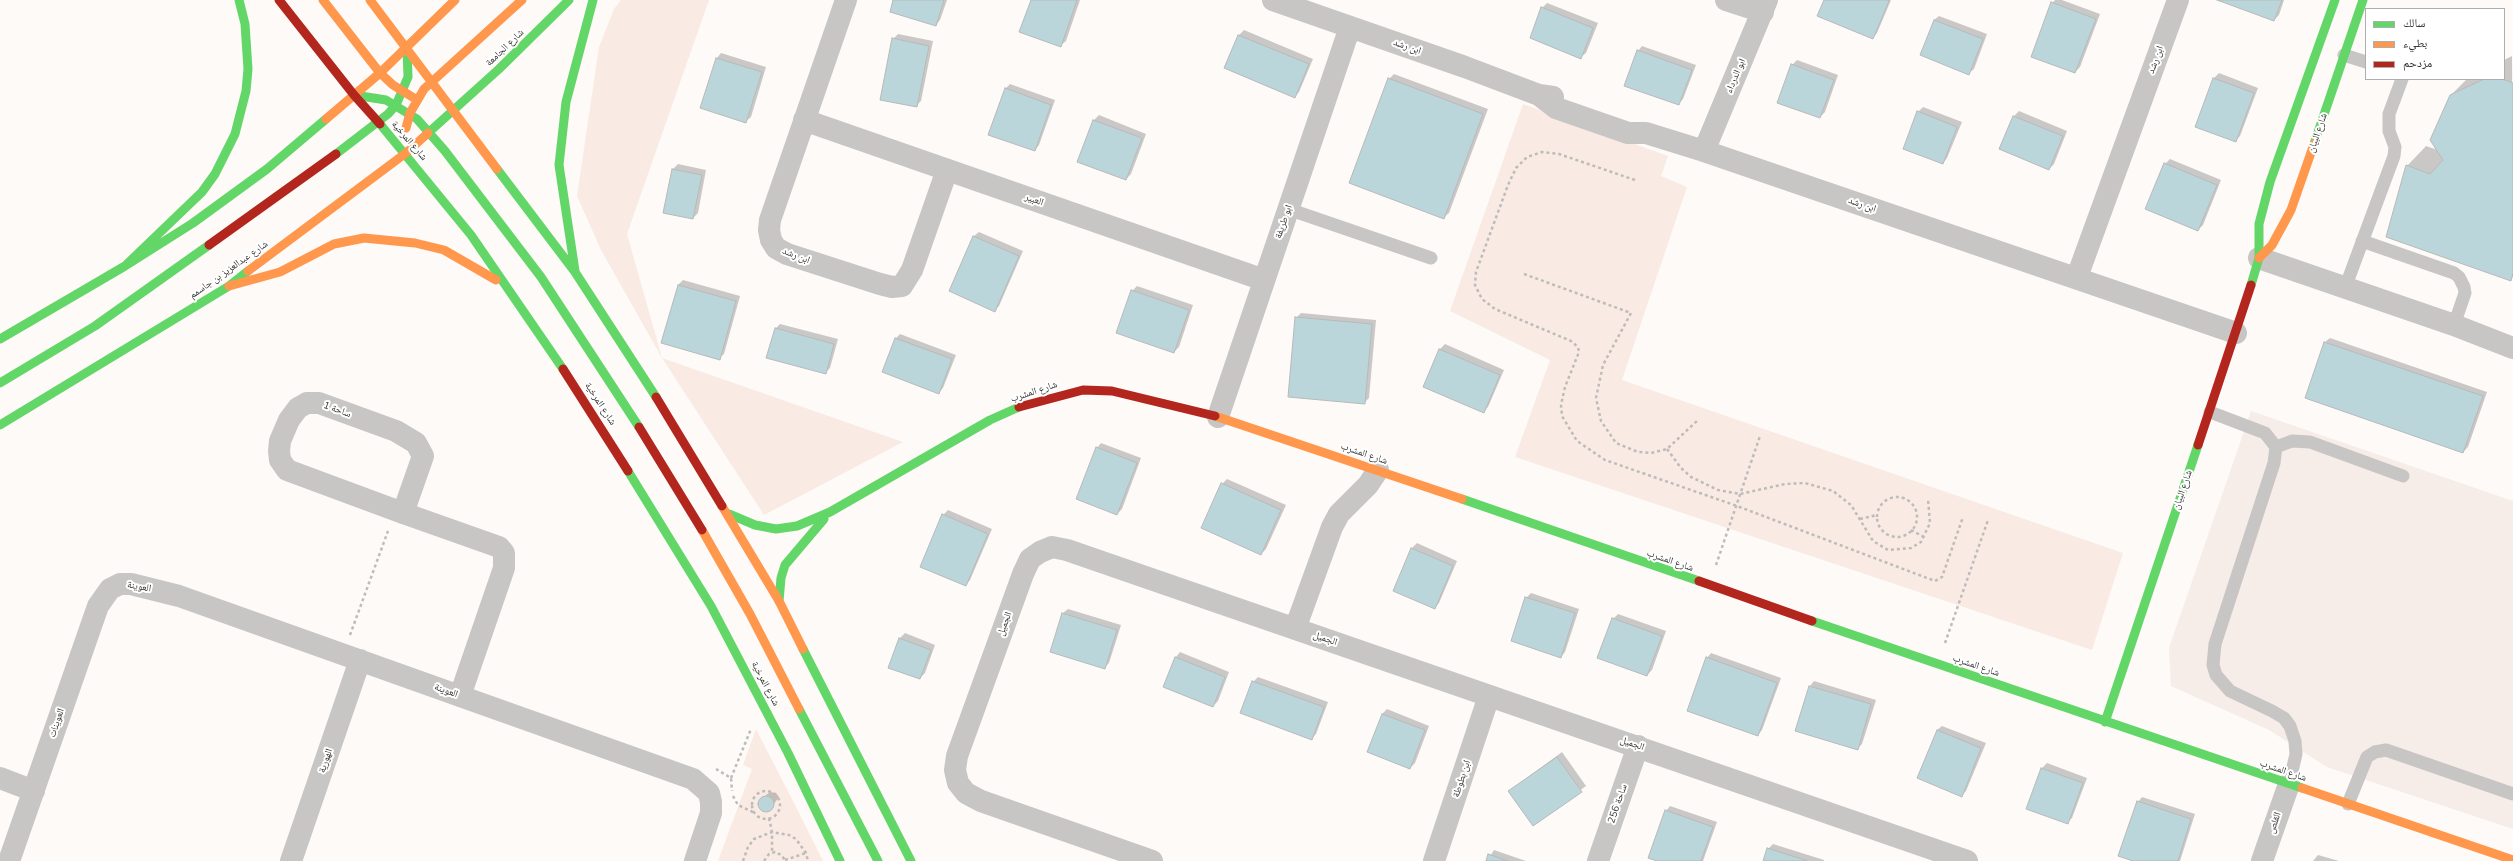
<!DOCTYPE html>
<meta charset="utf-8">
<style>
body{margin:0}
#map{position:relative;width:2513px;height:861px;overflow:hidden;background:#fdfaf8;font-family:"Nunito Sans","Noto Naskh Arabic",sans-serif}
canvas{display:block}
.legend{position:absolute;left:2365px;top:8px;width:140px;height:72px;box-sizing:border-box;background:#fff;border:1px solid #afadad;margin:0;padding:5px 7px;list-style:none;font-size:12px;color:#363331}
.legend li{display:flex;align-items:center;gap:8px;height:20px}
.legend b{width:20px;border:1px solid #afadad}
</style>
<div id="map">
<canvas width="2513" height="861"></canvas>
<ul class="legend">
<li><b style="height:5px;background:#63d668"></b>سالك</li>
<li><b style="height:5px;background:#ff974d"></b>بطيء</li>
<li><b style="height:5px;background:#b3261e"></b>مزدحم</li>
</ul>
</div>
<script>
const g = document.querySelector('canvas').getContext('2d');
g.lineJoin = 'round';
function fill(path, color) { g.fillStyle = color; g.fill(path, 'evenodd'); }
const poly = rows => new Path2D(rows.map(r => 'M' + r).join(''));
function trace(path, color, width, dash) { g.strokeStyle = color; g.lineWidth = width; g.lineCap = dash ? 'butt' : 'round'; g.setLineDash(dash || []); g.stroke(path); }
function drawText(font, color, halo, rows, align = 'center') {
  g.font = font + ' "Nunito Sans","Noto Naskh Arabic",sans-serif'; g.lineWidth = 4; g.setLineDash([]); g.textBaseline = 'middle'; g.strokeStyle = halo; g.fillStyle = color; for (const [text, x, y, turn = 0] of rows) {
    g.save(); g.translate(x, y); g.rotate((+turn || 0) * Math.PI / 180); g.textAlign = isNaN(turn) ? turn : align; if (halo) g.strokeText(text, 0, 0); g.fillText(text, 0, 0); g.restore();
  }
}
fill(poly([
 [2251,411,2513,501,2513,829,2327,767,2269,730,2171,686,2169,648]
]), '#f6ece8');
fill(poly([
 [621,0,709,0,627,234,662,358,903,442,764,515,662,358,601,250,577,196,599,47,614,9],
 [1523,104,1668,156,1661,176,1687,187,1622,380,2123,553,2092,650,1515,457,1550,360,1450,311],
 [756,729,794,803,823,861,718,861,752,769,743,765]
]), '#f9ebe3');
fill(poly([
 [895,0,947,0,940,20,936,25],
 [1032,0,1080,0,1066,41,1061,45],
 [1825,0,1891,0,1877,33,1872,38],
 [2055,0,2062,0,2100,14,2080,67,2075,72,2052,3],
 [2220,0,2284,0,2279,15,2274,20],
 [1547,3,1598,23,1586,53,1581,57,1542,8],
 [1939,16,1987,34,1974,69,1969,73,1934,20],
 [1244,30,1313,59,1299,92,1294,97,1225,68,1239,35],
 [898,34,933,41,921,101,916,106,893,39],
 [1642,46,1696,65,1683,99,1678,104,1638,51],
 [721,53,766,67,751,117,746,121,717,58],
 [2512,56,2513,277,2511,279,2407,166,2426,146,2438,150,2450,96,2467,79,2504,79,2504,60],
 [1797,60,1838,75,1825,112,1820,117,1792,65],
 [2219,73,2258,88,2240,136,2235,141,2196,127,2214,78],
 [1394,74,1488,109,1449,213,1444,217,1389,79],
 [1010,84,1055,100,1039,145,1035,150,1005,89],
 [1923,107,1962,122,1947,158,1943,163,1918,112],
 [2019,111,2067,131,2054,164,2049,169,2000,149,2014,116],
 [1099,115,1146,134,1131,174,1126,179,1078,161,1094,120],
 [2170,159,2221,180,2203,225,2198,230,2165,164],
 [678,164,706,170,698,213,693,218,673,169],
 [979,232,1023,251,999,306,995,310,950,291,974,236],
 [683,280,740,296,724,354,719,358,662,342,678,285],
 [1137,286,1193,305,1179,347,1174,352,1132,291],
 [1301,313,1376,320,1369,398,1364,403,1296,318],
 [780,324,838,339,830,368,825,373,776,328],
 [900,334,956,355,943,388,939,392,895,339],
 [2330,338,2487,392,2468,447,2463,452,2306,398,2325,342],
 [1445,344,1504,370,1488,407,1483,411,1424,386,1440,349],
 [1101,443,1141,458,1122,509,1117,514,1097,448],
 [1227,479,1286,505,1266,549,1261,554,1222,484],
 [948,510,992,529,970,580,966,585,943,515],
 [1417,543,1457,561,1439,603,1434,608,1394,590,1412,548],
 [1531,593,1579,609,1565,652,1561,657,1526,598],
 [1068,609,1121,625,1109,663,1104,668,1063,613],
 [1618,614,1666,631,1652,670,1647,675,1613,619],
 [905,633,935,645,925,673,920,678,890,667,900,638],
 [1180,652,1229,672,1218,701,1213,706,1176,657],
 [1711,653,1781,678,1762,730,1758,735,1707,658],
 [1258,677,1328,702,1316,734,1312,738,1253,682],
 [1814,681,1876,700,1862,744,1857,749,1810,686],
 [1387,709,1429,726,1415,763,1410,768,1382,714],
 [1942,726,1986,743,1966,791,1961,796,1937,730],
 [1562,752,1586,786,1533,825,1509,791],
 [2047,763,2087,778,2072,818,2067,823,2027,809,2042,768],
 [770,792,776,793,779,797,769,811,762,810,759,807,760,800],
 [2142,797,2195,814,2180,861,2136,861,2138,802],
 [1670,806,1717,822,1703,861,1660,861,1666,811],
 [1773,844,1824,860,1824,861,1764,861,1768,849],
 [1494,850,1526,861,1487,861],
 [2318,855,2339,861,2313,861]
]), '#0003');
const building = poly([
 [893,0,944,0,936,26,890,12,893,0],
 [1031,0,1077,0,1061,47,1019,32,1031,0],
 [1824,0,1887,0,1889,1,1873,39,1817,16,1824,0],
 [2217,0,2282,0,2274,21,2217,0],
 [2051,2,2096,19,2075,73,2031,57,2051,2],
 [1541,7,1593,28,1581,59,1530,38,1541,7],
 [1934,20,1983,39,1969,75,1920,55,1934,20],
 [1238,35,1309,64,1295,98,1224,68,1238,35],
 [892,38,929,46,917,107,880,100,892,38],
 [1637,50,1692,70,1679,105,1624,86,1637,50],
 [716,58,762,72,746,123,700,108,716,58],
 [1791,64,1834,80,1820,118,1777,103,1791,64],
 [1388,78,1483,114,1444,219,1349,183,1388,78],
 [2213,78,2254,93,2236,142,2195,127,2213,78],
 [2484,79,2502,79,2513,83,2513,273,2511,281,2386,237,2406,165,2430,174,2443,160,2430,140,2450,95,2484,79],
 [1005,88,1051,105,1035,151,988,135,1005,88],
 [1917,111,1957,127,1943,164,1903,149,1917,111],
 [2013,116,2063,136,2049,170,1999,149,2013,116],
 [1093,120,1142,138,1126,180,1077,162,1093,120],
 [2164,163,2217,185,2198,231,2145,209,2164,163],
 [672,169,702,175,693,219,663,213,672,169],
 [973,236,1019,256,995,312,949,291,973,236],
 [678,285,736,301,720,360,661,343,678,285],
 [1131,290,1189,310,1174,353,1116,333,1131,290],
 [1295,317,1372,324,1365,404,1288,397,1295,317],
 [775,328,834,344,826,374,766,358,775,328],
 [895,338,952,359,939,394,882,372,895,338],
 [2324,342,2483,396,2463,453,2305,398,2324,342],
 [1439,349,1500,375,1484,413,1423,387,1439,349],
 [1096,447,1137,463,1117,515,1076,499,1096,447],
 [1221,483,1281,510,1261,555,1201,528,1221,483],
 [942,514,988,534,966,586,920,567,942,514],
 [1411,548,1453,566,1435,609,1393,591,1411,548],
 [1525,597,1575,613,1561,658,1511,641,1525,597],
 [1062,613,1117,630,1105,669,1050,652,1062,613],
 [1612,618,1662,636,1647,676,1597,658,1612,618],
 [899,638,931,650,920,679,888,668,899,638],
 [1175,657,1225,677,1213,707,1163,687,1175,657],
 [1706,657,1777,683,1758,736,1687,711,1706,657],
 [1252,681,1324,707,1312,740,1240,713,1252,681],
 [1809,686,1871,704,1858,750,1795,731,1809,686],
 [1382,714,1425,730,1410,769,1367,752,1382,714],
 [1937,730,1981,748,1962,797,1917,778,1937,730],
 [1557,757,1582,792,1533,826,1508,791,1557,757],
 [2041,768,2083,783,2068,824,2026,809,2041,768],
 '758 804a8 8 0 1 1 16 0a8 8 0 1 1-16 0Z',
 [2137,801,2191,819,2178,861,2133,861,2118,856,2137,801],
 [1665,810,1713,827,1701,861,1657,861,1648,858,1665,810],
 [1767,848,1808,861,1763,861,1767,848],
 [1488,854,1508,861,1486,861,1488,854]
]);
fill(building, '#bad6da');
trace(building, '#b8b9b8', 1);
trace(poly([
 [1635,180,1559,154,1542,152,1527,157,1516,168,1508,185,1476,272,1475,285,1482,299,1495,309,1571,341,1578,347,1579,352,1565,387,1561,405,1562,416,1577,441,1605,460,1737,506,1935,581,1942,577,1963,517],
 [1524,274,1631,313,1603,365,1596,398,1601,421,1616,443,1638,452,1651,453,1667,449,1698,420],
 [1667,449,1681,468,1691,477,1718,490,1740,494,1785,484,1805,483,1833,491,1851,505,1873,541,1888,550,1911,548,1921,542,1930,523,1928,499],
 '1877 517a20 20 0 1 1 40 0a20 20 0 1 1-40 0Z',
 [1860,519,1877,515],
 [1911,530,1924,537],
 [1716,565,1760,436],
 [350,635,388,531],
 [1945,643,1988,520],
 [716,769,731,778,732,791],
 [731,778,751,729],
 '752 805a14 14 0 1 1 28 0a14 14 0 1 1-28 0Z',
 [733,796,738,805,755,813],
 [769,818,772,832,772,853],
 [785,860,806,853],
 [743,861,748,847,754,839,772,832,789,835,796,839,806,853,808,861],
 [764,861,769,854,775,852,781,855,786,861]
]), '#bdbcbb', 2.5, [3, 3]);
trace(poly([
 [2344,55,2366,62],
 [1288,209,1431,258],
 [2362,241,2454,273,2459,277,2464,287,2465,293,2454,325],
 [2345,288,2394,156,2395,147,2389,131,2389,114,2402,79],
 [2210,412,2265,433,2276,447,2274,463,2215,644,2213,665,2216,675,2230,691,2272,711,2284,718,2290,726,2295,741,2296,754,2289,784],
 [2276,447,2292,441,2310,442,2403,476],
 [2348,804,2367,757,2375,752,2386,750,2513,794]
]), '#c7c6c5', 13);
trace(poly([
 [846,0,770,220,769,230,771,240,776,248,787,254,880,284,892,287,902,286,912,270,947,170],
 [1273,0,1465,67,1539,95,1553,97],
 [1726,0,1763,12],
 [1539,95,1556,108,1628,133,1646,133,1704,151,2236,333],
 [804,120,1264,280],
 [1704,151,1767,0],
 [2259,258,2454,325,2513,348],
 [2077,277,2178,0],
 [307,403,319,403,396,431,416,443,423,456,403,513,287,470,280,460,279,451,280,441,289,420,298,408,307,403],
 [1218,417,1350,27],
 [403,513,499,547,504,553,504,568,460,696],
 [1295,629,1332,527,1339,514,1368,485,1378,470],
 [0,778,34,791],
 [9,861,98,606,110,589,120,584,131,584,179,596,693,779,709,793,711,802,711,813,695,861],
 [291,861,360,660],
 [1152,861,981,801,966,793,958,783,955,770,957,756,1023,574,1030,559,1040,552,1052,547,1067,550,1967,861],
 [1434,861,1489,696],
 [1598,861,1638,746],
 [2262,861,2289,784]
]), '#c7c6c5', 22);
trace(poly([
 [354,95,386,100,417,119,445,151,541,277,639,427],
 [380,124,471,235,563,369],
 [428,133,499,69,569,0],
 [2314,144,2363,0],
 [336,154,388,114,396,105,408,77,407,47],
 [497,169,575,272,656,397],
 [125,266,202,192,215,174,235,134,246,91,248,69,245,24,239,0],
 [575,271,559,165,566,102,593,0],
 [2251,285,2259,258,2259,224,2270,182,2335,0],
 [0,339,125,266,193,223,267,169,326,119],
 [0,383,95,326,209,245],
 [0,425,229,286,248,271],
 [628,471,711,606,788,753,840,861],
 [1462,499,1699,581],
 [729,514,755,525,776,529,797,526,830,512,990,420,1019,407],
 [779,601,781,578,785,565,824,519],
 [1812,621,2302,788],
 [803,649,911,861],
 [799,709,878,861],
 [2105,722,2198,445]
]), '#63d668', 9);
trace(poly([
 [323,0,380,73,393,85,414,98],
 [370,0,497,169],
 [326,119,380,73,455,0],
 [406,128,410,113,424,89,522,0],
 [2259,258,2272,245,2291,210,2314,144],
 [248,271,406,153,428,133],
 [229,286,280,272,334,244,364,238,415,243,444,250,496,280],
 [1215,416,1462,499],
 [722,506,779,601,803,649],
 [702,530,750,614,799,709],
 [2302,788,2513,860]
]), '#ff974d', 9);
trace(poly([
 [279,0,354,95,380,124],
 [209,245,336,154],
 [563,369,628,471],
 [656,397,722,506],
 [1019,407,1083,390,1112,391,1215,416],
 [639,427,702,530],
 [2198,445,2251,285],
 [1699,581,1812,621]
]), '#b3261e', 9);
drawText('10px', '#363331', '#fff', [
 ["ابن رشد",1407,47,19],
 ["شارع الجامعة",505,48,-44],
 ["ابن رشد",2156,60,-70],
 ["ابو الدرداء",1736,76,-67],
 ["شارع البيان",2318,133,-71],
 ["شارع المرخية",409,141,49],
 ["العبير",1034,200,19],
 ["ابن رشد",1862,205,19],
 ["ابو طريفة",1284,222,-71],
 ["ابن رشد",796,256,21],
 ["شارع عبدالعزيز بن جاسمم",229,270,-35],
 ["شارع المشرب",1034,392,-18],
 ["شارع المرخية",600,404,57],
 ["ساحة 1",337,410,20],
 ["شارع المشرب",1364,454,19],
 ["شارع البيان",2183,490,-71],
 ["شارع المشرب",1670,561,19],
 ["العوينة",139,587,10],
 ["الجميل",1005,624,-70],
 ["الجميل",1325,639,19],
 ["شارع المشرب",1976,666,19],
 ["شارع المرخية",765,684,62],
 ["العوينة",446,691,20],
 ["العوينات",57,723,-71],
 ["الجميل",1632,744,19],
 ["الهورية",326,761,-71],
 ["شارع المشرب",2283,771,19],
 ["ابن بطوطة",1462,779,-72],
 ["ساحة 256",1618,804,-71],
 ["القلص",2275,823,-71]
]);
</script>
